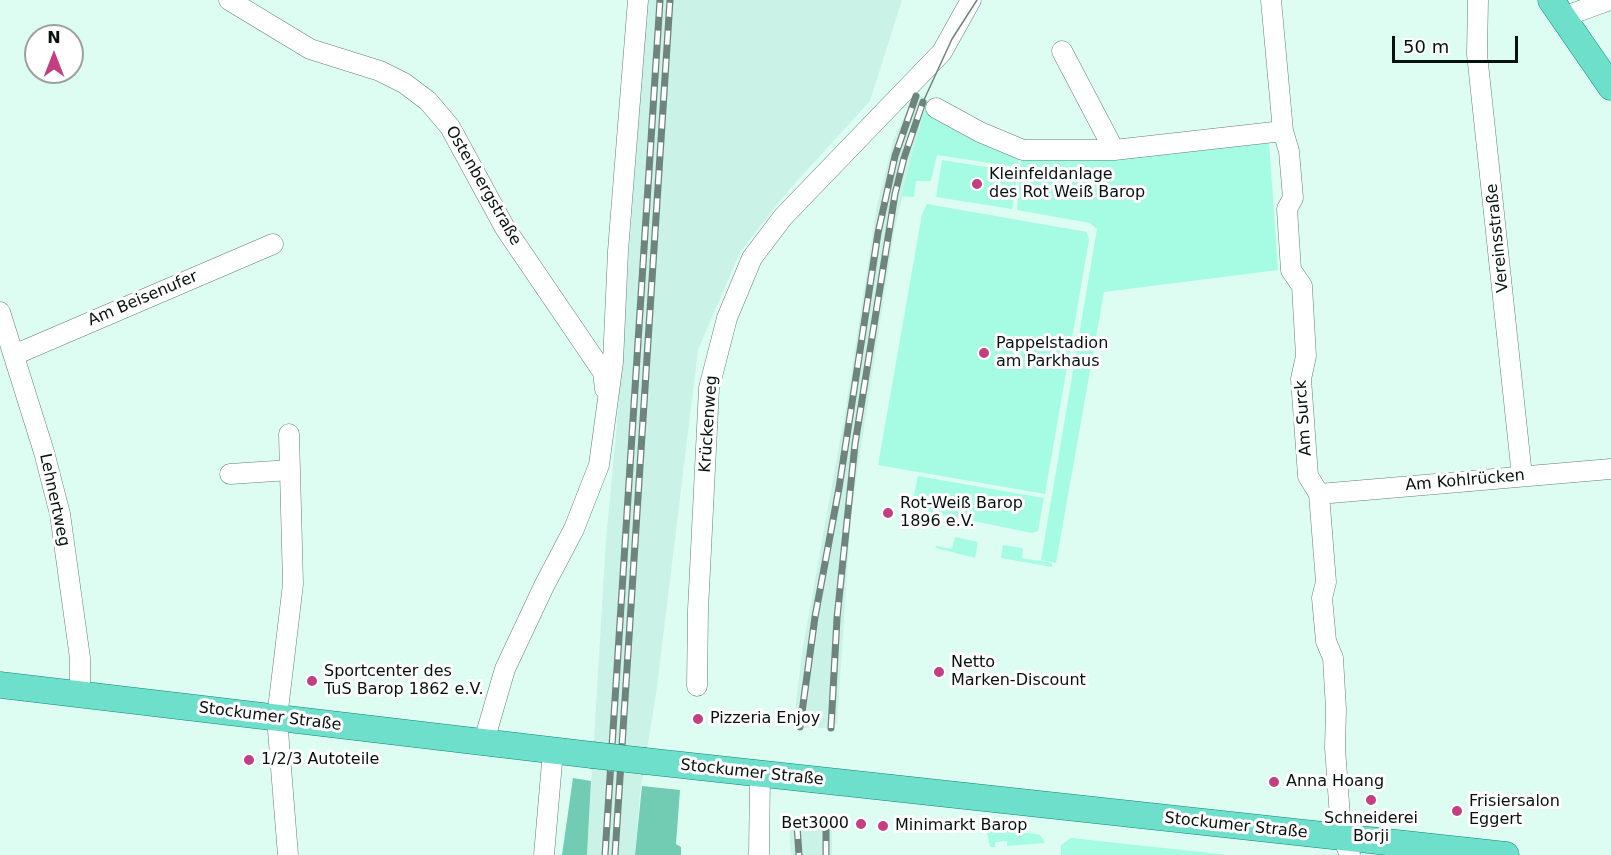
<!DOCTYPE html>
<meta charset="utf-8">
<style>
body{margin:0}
#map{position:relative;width:1611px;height:855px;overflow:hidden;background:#ddfdf3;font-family:"DejaVu Sans",sans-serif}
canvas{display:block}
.north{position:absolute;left:24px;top:24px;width:60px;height:60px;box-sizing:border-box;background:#fff;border:2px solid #9ca09f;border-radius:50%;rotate:0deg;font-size:16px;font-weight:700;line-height:24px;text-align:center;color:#07120f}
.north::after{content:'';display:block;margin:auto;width:21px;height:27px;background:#c43f80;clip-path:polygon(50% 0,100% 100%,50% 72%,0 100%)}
.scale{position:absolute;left:1392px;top:36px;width:126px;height:27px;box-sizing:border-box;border:3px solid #07120f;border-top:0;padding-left:8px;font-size:18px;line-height:21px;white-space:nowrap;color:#07120f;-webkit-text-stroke:4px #fff;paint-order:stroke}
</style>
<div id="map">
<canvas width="1611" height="855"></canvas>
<div class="north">N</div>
<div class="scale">50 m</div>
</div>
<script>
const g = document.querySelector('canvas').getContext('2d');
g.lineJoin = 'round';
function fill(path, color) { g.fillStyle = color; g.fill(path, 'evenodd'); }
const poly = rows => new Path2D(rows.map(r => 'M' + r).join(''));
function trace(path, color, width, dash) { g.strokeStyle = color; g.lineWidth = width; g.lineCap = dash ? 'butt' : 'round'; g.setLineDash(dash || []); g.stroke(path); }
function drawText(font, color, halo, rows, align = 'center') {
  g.font = font + ' "DejaVu Sans",sans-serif'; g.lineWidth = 6; g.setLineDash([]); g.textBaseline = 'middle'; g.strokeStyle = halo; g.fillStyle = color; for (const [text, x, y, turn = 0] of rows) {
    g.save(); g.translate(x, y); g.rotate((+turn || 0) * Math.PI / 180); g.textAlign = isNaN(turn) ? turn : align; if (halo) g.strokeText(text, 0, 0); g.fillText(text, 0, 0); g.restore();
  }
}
fill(poly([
 [647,0,902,0,870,101,787,192,740,252,698,350,657,687,640,793,635,855,587,855,606,540,616,435],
 [915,93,927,100,895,226,861,447,851,515,837,723,828,728,803,728,794,720,802,653,846,407,877,205,893,141],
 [789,825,832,826,832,855,791,855]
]), '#caf2e6');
fill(poly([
 [927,100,951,117,1023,150,1269,141,1278,270,1104,292,1056,563,1041,560,1097,229,1090,223,1017,210,1021,155,1016,167,937,155,931,181,916,181,914,197,901,196],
 [942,160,1018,172,1012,209,936,197],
 [927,204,1087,232,1089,240,1045,494,878,465,922,214],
 [918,476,1044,498,1038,531,1031,533,911,508],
 [955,537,978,542,975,558,936,548,936,546,952,549],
 [1003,545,1023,548,1022,558,1052,563,1052,567,1001,558],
 [986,828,1036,834,1040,835,1045,843,1007,846,1007,841,995,842,995,847,990,847],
 [1071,838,1229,855,1061,855,1061,845]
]), '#a5fce3');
fill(poly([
 [573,778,591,781,587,855,562,855],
 [642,786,680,790,676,844,681,847,681,855,635,855]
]), '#72ccb4');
const minor = poly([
 [229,0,310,49,380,71,404,83,428,101,450,127,505,228,603,372,605,389],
 [1271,0,1283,131,1289,151,1293,198,1287,209,1291,270,1302,286,1306,356,1301,379,1308,476,1319,494,1326,582,1322,598,1326,641,1333,658,1336,709,1335,748,1340,817,1343,838,1350,855],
 [1478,0,1477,54,1522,476],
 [1563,17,1610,0],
 [1062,51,1114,150],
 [936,108,980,132,1023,150,1114,150,1283,131],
 [0,312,44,452,60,514,80,658,80,694],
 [14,355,273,244],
 [230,474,290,470],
 [1319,494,1611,469],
 [697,686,698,610,709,388,727,318,752,258,783,217,942,52,971,0],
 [484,741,505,669,544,586,574,529,599,465,613,362,618,251,638,0],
 [288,855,277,718,293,584,289,434],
 [544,855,553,751],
 [759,855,760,774]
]);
const major = poly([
 [1551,0,1611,87],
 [0,685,592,755],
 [645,761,1506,855]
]);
trace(minor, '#627f76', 21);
trace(major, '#0c8a72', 27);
trace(minor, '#fff', 20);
trace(major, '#6edfca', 26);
trace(poly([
 [923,102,952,39,977,0]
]), '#6f847d', 1.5);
const rail = poly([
 [800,727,815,617,839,488,878,233,895,156,916,96],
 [831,728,837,618,855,444,895,194,904,158,923,102],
 [797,825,799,855],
 [605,855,660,0],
 [615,855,670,0],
 [826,855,826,825]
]);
trace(rail, '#6f847d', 7);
trace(rail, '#fff', 4.5, [14]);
const majorBridge = poly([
 [592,755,645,761]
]);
trace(majorBridge, '#0c8a72', 27, []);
trace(majorBridge, '#6edfca', 26);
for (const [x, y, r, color] of [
 [977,184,6,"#c43f80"],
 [984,353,6,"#c43f80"],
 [888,513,6,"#c43f80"],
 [939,672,6,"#c43f80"],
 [312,681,6,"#c43f80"],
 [698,719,6,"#c43f80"],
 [249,760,6,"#c43f80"],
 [1274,782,6,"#c43f80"],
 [1371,800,6,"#c43f80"],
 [1457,811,6,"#c43f80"],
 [861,824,6,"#c43f80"],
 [883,826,6,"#c43f80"]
]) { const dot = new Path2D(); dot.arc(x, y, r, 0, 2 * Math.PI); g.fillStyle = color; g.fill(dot); trace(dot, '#fff', 2); }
drawText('16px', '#07120f', '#fff', [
 ["Kleinfeldanlage",989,175],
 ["des Rot Weiß Barop",989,193],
 ["Pappelstadion",996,344],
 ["am Parkhaus",996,362],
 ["Rot-Weiß Barop",900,504],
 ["1896 e.V.",900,522],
 ["Netto",951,663],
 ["Marken-Discount",951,681],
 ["Sportcenter des",324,672],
 ["TuS Barop 1862 e.V.",324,690],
 ["Pizzeria Enjoy",710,719],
 ["1/2/3 Autoteile",261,760],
 ["Anna Hoang",1286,782],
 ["Frisiersalon",1469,802],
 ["Eggert",1469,820],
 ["Schneiderei",1371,819,"center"],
 ["Borji",1371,837,"center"],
 ["Bet3000",849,824,"right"],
 ["Minimarkt Barop",895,826]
], 'left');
drawText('16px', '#07120f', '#fff', [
 ["Ostenbergstraße",483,186,60],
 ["Vereinsstraße",1498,238,-96],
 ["Am Beisenufer",143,299,-23],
 ["Am Surck",1304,418,-94],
 ["Krückenweg",709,424,-86],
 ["Am Kohlrücken",1465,481,-5],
 ["Lehnertweg",54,500,78],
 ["Stockumer Straße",270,717,7],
 ["Stockumer Straße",752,773,6],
 ["Stockumer Straße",1236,826,6]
]);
</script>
